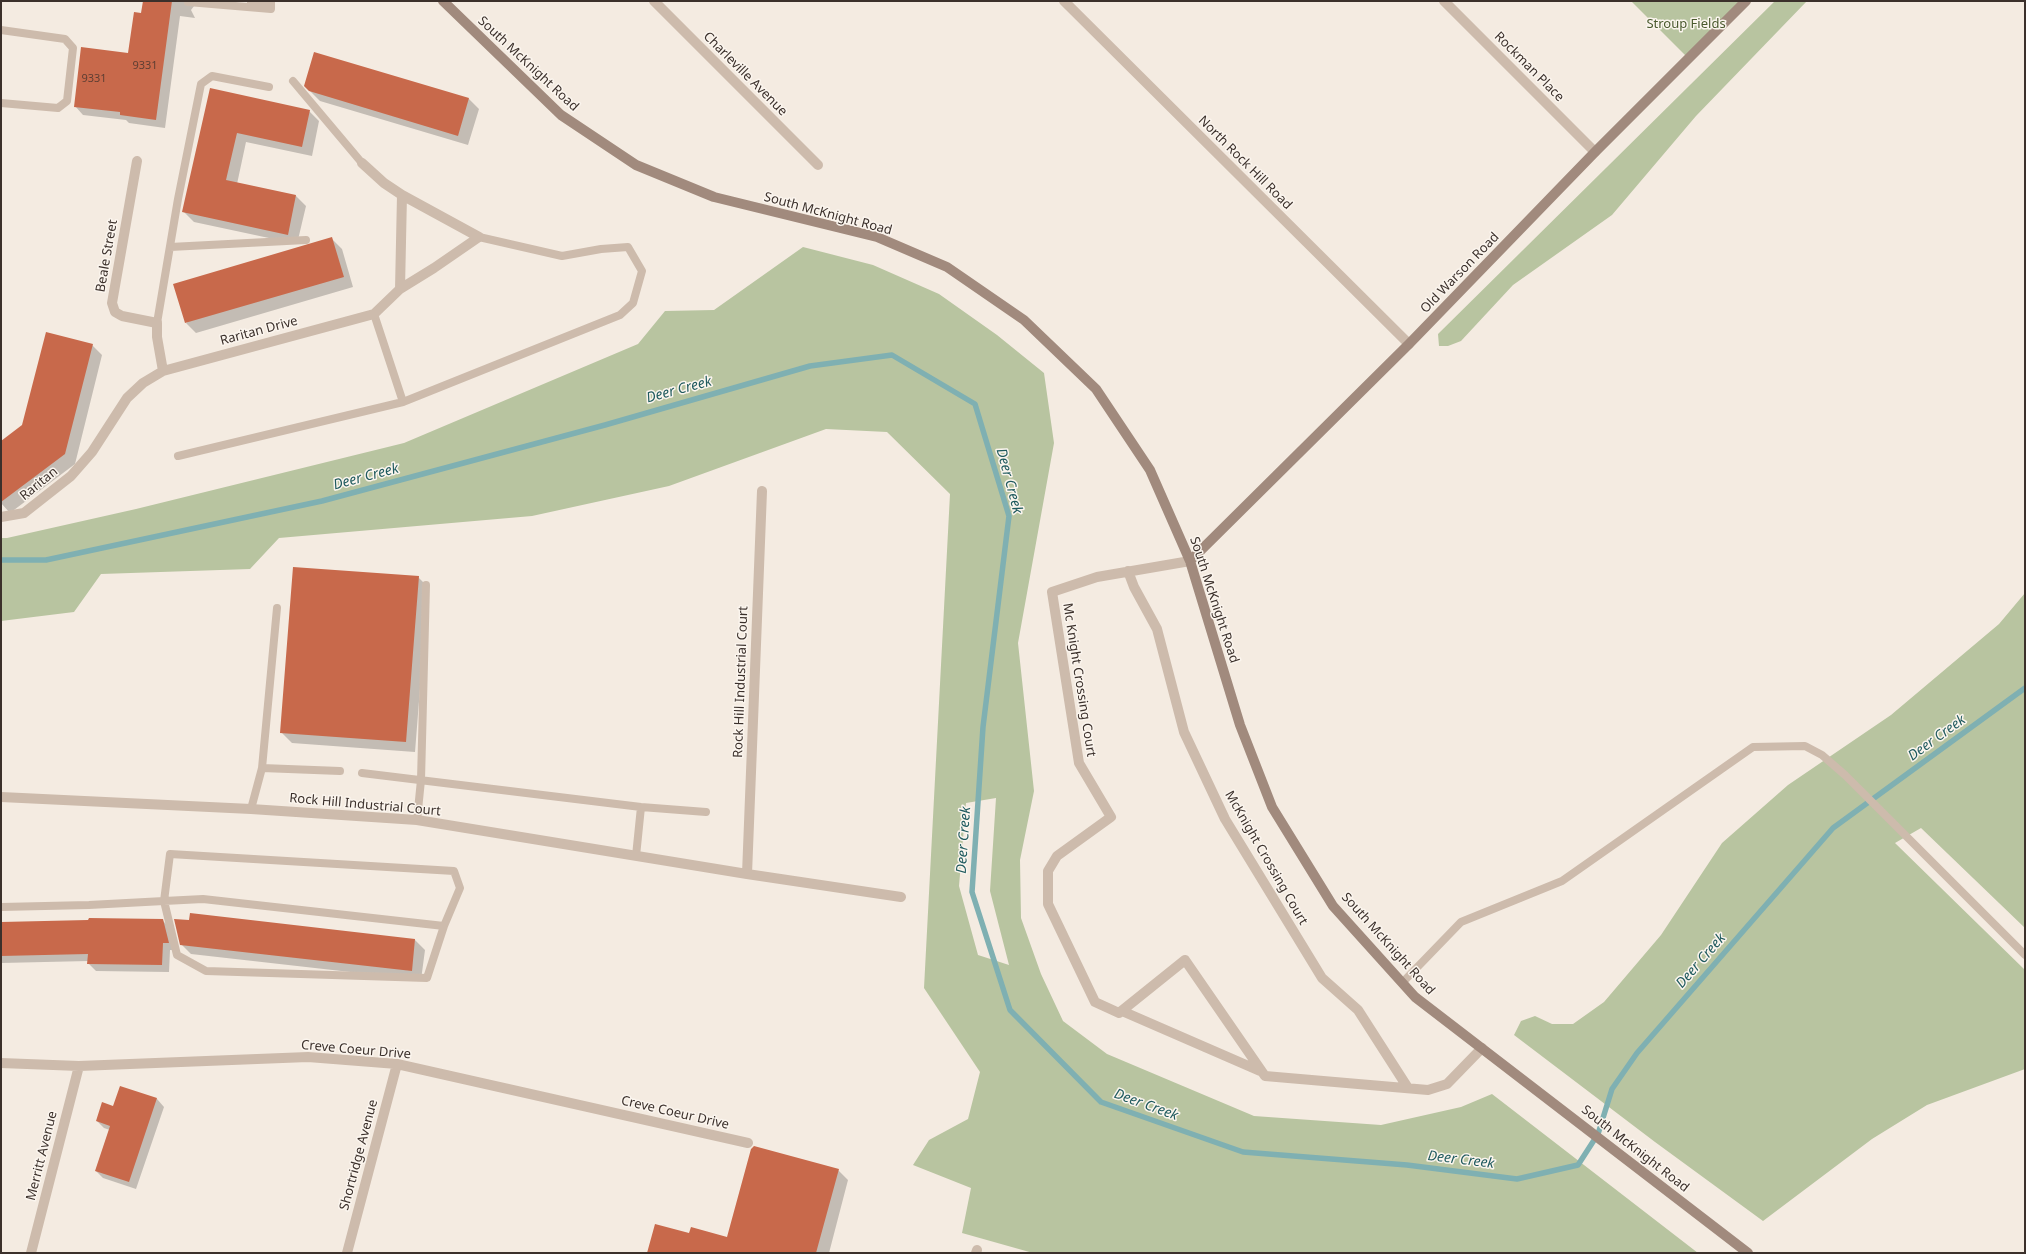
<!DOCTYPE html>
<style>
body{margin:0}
#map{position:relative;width:2026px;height:1254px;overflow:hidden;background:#f4ebe1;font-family:"Noto Sans",sans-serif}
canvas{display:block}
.frame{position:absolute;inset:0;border:2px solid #3b302b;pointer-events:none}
</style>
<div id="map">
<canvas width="2026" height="1254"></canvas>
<div class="frame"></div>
</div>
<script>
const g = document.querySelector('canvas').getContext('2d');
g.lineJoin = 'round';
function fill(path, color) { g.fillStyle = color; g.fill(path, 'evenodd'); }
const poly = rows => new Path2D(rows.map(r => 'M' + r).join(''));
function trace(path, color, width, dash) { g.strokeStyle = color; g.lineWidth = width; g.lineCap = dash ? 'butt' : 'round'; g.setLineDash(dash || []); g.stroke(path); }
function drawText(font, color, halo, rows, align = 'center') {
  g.font = font + ' "Noto Sans",sans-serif'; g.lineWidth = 3; g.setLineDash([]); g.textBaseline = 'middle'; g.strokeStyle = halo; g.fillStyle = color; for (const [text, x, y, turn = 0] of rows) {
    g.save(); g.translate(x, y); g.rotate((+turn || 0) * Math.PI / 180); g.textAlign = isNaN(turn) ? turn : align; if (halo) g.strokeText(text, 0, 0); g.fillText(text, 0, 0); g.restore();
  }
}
fill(poly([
 [1631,1,1741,1,1686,56],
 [1775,1,1807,1,1696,116,1612,215,1513,285,1461,341,1448,346,1439,346,1438,334],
 [803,247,873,265,939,294,997,335,1044,373,1054,443,1018,643,1034,791,1020,860,1021,918,1041,974,1063,1021,1107,1054,1254,1116,1381,1125,1461,1107,1492,1094,1698,1253,1033,1253,962,1233,971,1188,913,1165,929,1140,968,1119,980,1072,924,988,950,494,887,432,826,429,669,486,532,516,279,538,250,569,101,574,74,612,1,621,1,538,7,538,136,509,404,443,638,344,665,311,714,310],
 [996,798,990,891,1009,965,978,955,959,886,966,803],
 [2025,593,2025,928,1921,828,1895,843,2025,970,2025,1069,1927,1105,1872,1139,1763,1221,1655,1142,1514,1035,1521,1021,1535,1016,1552,1024,1573,1024,1604,1002,1661,935,1722,843,1788,785,1891,715,1999,624]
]), '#b8c4a0');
fill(poly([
 [144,1,198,1,191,10,195,18,180,16,165,128,129,123,126,120,83,115,75,106,129,54,142,14],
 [211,90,309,111,319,121,312,156,246,142,237,184,296,196,306,206,297,244,194,222,184,212],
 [310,91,469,99,479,109,468,145,320,101],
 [332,239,342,249,353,287,196,333,186,323],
 [92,345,102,355,75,464,10,513,1,503,1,442,23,426],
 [418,577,428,587,415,752,292,743,282,733],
 [162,920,170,928,175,950,170,950,169,972,96,971,88,963,89,961,1,963,1,923],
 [415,940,425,950,421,980,191,954,181,944],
 [120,1087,157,1099,164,1107,136,1189,103,1178,96,1171,110,1130,104,1128,97,1121,114,1107],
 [838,1170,848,1180,829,1253,648,1253,690,1235,728,1238]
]), '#0003');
trace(poly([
 [1,560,46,560,322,501,605,425,810,366,892,355,975,404,1009,516,983,727,972,892,1010,1010,1101,1102,1243,1152,1407,1165,1517,1179,1578,1165,1598,1134,1612,1089,1637,1053,1833,828,2025,688]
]), '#7fb0b2', 5.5);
fill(poly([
 [143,1,172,1,156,120,120,115,120,112,74,107,81,47,128,53,134,12,141,13],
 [314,52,469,98,458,136,309,91,304,86],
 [210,88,310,110,302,147,237,133,226,180,296,195,288,235,182,212],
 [332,237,344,277,185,323,173,284],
 [46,332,93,344,65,454,1,502,1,441,22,425],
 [293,567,419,576,406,742,280,733],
 [190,913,415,939,412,971,180,945,174,919,189,920],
 [89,918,163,919,169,943,163,943,162,965,87,964,88,954,1,956,1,922,88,920],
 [120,1086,157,1098,129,1182,95,1171,110,1126,96,1121,102,1102,113,1106],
 [754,1146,839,1169,816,1253,647,1253,655,1224,689,1233,691,1227,727,1237,751,1149]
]), '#c8694b');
trace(poly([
 [188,2,271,9,271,1],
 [251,2,264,3,264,1],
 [1,30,65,39,73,48,67,101,58,108,1,103],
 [293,81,362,163],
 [170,247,306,240],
 [157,323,178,199,201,84,212,76,269,87],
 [403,402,620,315,633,303,642,271,628,247,601,249,562,256,479,237],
 [178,456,403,402,374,314],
 [262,768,340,771],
 [362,773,641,807,706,812],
 [251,809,262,768,277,608],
 [417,820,421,780,426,585],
 [636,856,641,807],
 [1,907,89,905,164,901,203,899,444,926,460,888,454,871,170,854,164,901,177,955,206,971,427,978,444,926],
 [1402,983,1461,922,1562,881,1753,747,1805,746,1822,755,1845,775,2025,955]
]), '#cdbbac', 8);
trace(poly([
 [654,1,818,165],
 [1064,1,1409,344],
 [1444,1,1595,152],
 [137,161,112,303,115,312,122,316,157,323,157,337,163,371],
 [362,163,384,183,402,195,479,237,434,268,400,289],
 [1,517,24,513,71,476,92,452,127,398,143,383,163,371,374,314,400,289,402,195],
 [1190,561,1097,577,1052,592,1079,763,1111,817,1057,856,1048,871,1048,904,1095,1002,1119,1013,1185,960,1265,1076,1428,1090,1447,1084,1482,1048],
 [1128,571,1134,587,1157,629,1184,732,1225,819,1322,978,1358,1010,1408,1088],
 [1,797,251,809,417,820,747,874,901,897],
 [747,874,762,491],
 [1122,1011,1260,1071],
 [1,1063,79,1066,308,1057,397,1064,748,1143],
 [31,1253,79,1066],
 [347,1253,397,1064],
 [976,1253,977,1250]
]), '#cdbbac', 10);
trace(poly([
 [443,1,561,115,636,165,714,197,877,237,947,267,1024,320,1096,389,1150,470,1190,561,1240,725,1272,807,1333,906,1415,997,1748,1253],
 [1190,561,1409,344,1595,152,1746,1]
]), '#a18a7d', 10);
drawText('11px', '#5e3e33', null, [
 ["9331",145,66],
 ["9331",94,79]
]);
drawText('13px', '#4a5a2e', '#fbf5ee', [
 ["Stroup Fields",1686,24]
]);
drawText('13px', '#3b302b', '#fbf5ee', [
 ["South McKnight Road",528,64,43],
 ["Rockman Place",1529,67,45],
 ["Charleville Avenue",745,74,45],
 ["North Rock Hill Road",1245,163,45],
 ["South McKnight Road",828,214,15],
 ["Beale Street",107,256,-80],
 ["Old Warson Road",1460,273,-46],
 ["Raritan Drive",259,331,-15],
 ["Raritan",39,484,-39],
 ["South McKnight Road",1214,600,72],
 ["Mc Knight Crossing Court",1079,680,81],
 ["Rock Hill Industrial Court",741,682,-88],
 ["Rock Hill Industrial Court",365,805,5],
 ["McKnight Crossing Court",1266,858,60],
 ["South McKnight Road",1388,944,48],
 ["Creve Coeur Drive",356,1050,5],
 ["Creve Coeur Drive",675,1113,13],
 ["South McKnight Road",1635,1149,38],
 ["Shortridge Avenue",359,1155,-75],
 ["Merritt Avenue",42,1156,-76]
]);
drawText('italic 14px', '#1f5a5e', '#fbf5ee', [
 ["Deer Creek",679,390,-15],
 ["Deer Creek",366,477,-15],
 ["Deer Creek",1009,481,75],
 ["Deer Creek",1937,738,-36],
 ["Deer Creek",964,840,-86],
 ["Deer Creek",1701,961,-49],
 ["Deer Creek",1146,1105,20],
 ["Deer Creek",1461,1160,7]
]);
</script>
